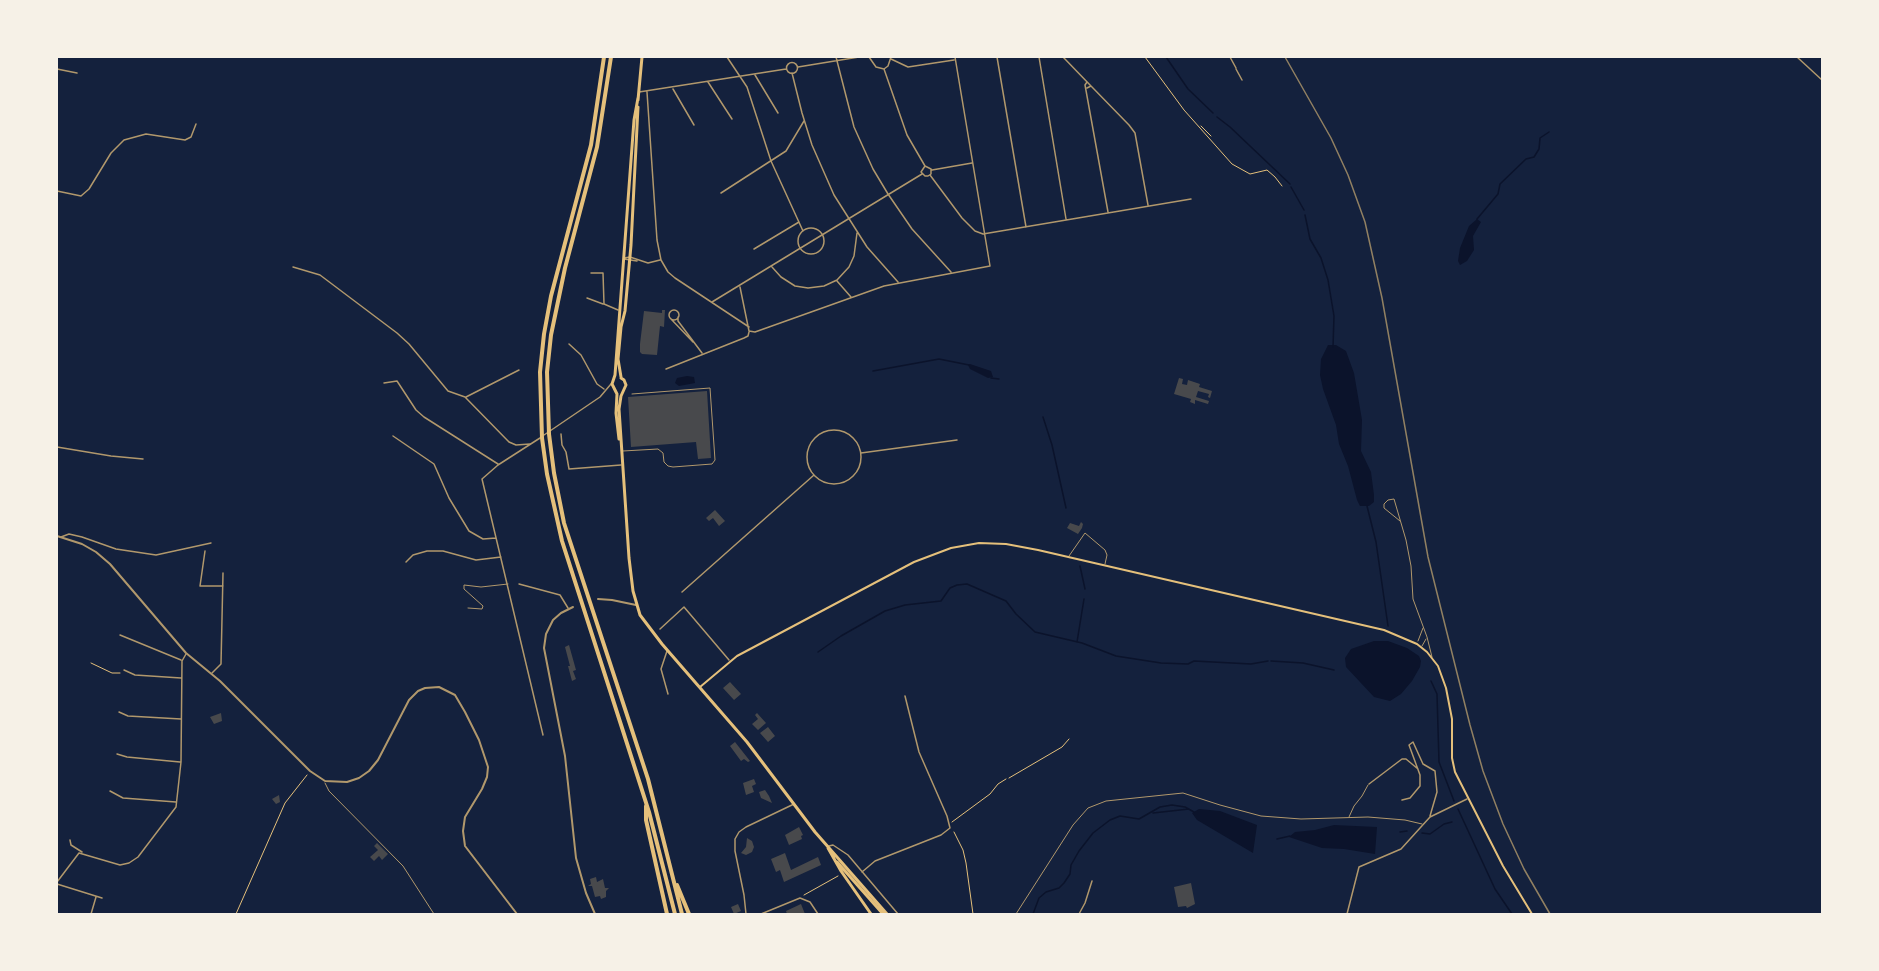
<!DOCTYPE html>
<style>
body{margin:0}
#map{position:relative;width:1879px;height:971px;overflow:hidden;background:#14213d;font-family:"Nunito Sans",sans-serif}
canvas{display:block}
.frame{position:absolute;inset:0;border:58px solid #f6f1e7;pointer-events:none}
</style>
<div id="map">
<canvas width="1879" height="971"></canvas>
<div class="frame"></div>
</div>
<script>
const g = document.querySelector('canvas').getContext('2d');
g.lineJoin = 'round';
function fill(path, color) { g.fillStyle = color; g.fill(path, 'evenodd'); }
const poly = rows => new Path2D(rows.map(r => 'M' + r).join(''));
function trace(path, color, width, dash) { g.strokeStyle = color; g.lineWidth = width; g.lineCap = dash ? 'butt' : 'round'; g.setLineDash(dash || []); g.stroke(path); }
fill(poly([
 [1477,219,1481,222,1473,236,1474,250,1467,261,1460,265,1458,261,1460,248,1469,226],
 [1328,345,1336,345,1346,351,1354,373,1362,420,1361,451,1371,472,1374,495,1374,502,1369,506,1360,506,1357,500,1348,466,1339,444,1336,425,1323,389,1320,375,1321,359],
 [970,364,991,371,993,377,988,378,970,369,968,365],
 [687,376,694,377,695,383,679,386,675,383,677,378],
 [1374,641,1388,641,1407,648,1419,656,1421,661,1420,667,1412,681,1401,694,1390,701,1374,697,1346,667,1345,658,1351,649],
 [1199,809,1220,811,1257,825,1253,853,1197,820,1192,813],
 [1334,825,1377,827,1375,854,1344,849,1322,848,1289,837,1295,832,1315,830]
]), '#0b132b');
trace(poly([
 [1166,57,1188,89,1213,113],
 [1217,117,1230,127,1290,184],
 [1291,187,1304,210],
 [1305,215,1310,239,1321,258,1328,280,1334,316,1333,347],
 [1477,219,1498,194,1500,184,1526,159,1534,157,1539,149,1540,138,1549,132],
 [873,371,939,359,969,365],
 [991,378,999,379],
 [1043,417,1052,445,1066,508],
 [1367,506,1376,542,1388,626],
 [1080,566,1085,589],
 [1077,642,1084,599],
 [818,652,841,636,885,611,905,605,941,601,950,588,957,585,967,584,1006,601,1016,614,1035,632,1082,643,1116,656,1161,663,1188,664,1194,661,1251,664,1268,661],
 [1271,661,1303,663,1334,670],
 [1431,681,1437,694,1439,762,1454,801],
 [1458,809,1495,889,1512,914],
 [1153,813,1189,809],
 [1400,832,1407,831],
 [1422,833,1430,834,1444,824,1452,822],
 [1277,839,1290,836],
 [1033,914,1039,898,1046,892,1059,888,1064,883,1070,874,1071,865,1079,851,1093,833,1110,820,1120,816,1139,819,1160,807,1172,805,1185,807,1194,812]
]), '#0b132b', 1.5);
fill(poly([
 [662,310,665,310,664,327,660,326,657,355,642,354,640,352,640,344,644,311,662,313],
 [1179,378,1183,379,1182,384,1187,385,1188,380,1200,384,1199,387,1212,391,1210,398,1208,397,1209,394,1198,391,1196,397,1209,401,1208,404,1195,400,1195,404,1190,402,1191,399,1174,394],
 [707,391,711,458,698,459,696,442,631,447,628,397],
 [715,510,725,521,719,526,713,518,709,521,706,518],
 [1081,522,1083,524,1082,528,1078,534,1067,528,1070,523,1079,526],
 [569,645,576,670,573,671,576,679,572,681,568,666,570,666,565,647],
 [730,682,741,694,734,700,723,688],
 [221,713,222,721,214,724,210,717],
 [757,713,766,723,758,730,752,724,758,719,755,715],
 [768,727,775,736,768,742,760,733],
 [735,742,750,761,748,762,744,759,741,761,730,746],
 [754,779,756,784,752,786,754,792,746,795,743,783],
 [765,790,769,796,772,803,761,798,759,792],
 [279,795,280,802,276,804,272,799],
 [799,827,803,835,801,836,802,839,789,845,785,835],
 [747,838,752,841,754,847,752,852,746,855,741,853,746,847],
 [377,843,388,854,382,860,379,856,374,861,370,857,378,850,374,846],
 [785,853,791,870,818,857,821,865,784,882,780,870,776,872,771,859],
 [596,877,597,882,603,879,605,888,609,888,606,891,606,897,601,899,600,896,595,897,592,886,588,886,591,884,590,879],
 [1191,883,1195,904,1187,908,1186,906,1178,907,1174,887],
 [738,904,741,911,734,914,731,907],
 [801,904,805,914,787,914,786,911]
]), '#48494c');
trace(poly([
 [1145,57,1184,110,1232,164,1250,174,1267,170,1275,177,1282,186],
 [1201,126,1211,136],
 [91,663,112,673,120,673],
 [1009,778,1062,747,1069,739],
 [952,822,990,794,998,784,1006,779],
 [954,832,963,850,966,863,973,914],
 [804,895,838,876],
 [236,914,285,803,307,775]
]), '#e5c07b', 1);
trace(poly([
 [623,451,658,449,663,453,664,462,668,466,673,467,712,464,715,460,710,388,632,394],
 [1400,521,1384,508,1384,504,1388,500,1394,499,1406,540,1411,566,1413,599,1427,637,1432,657],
 [1069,556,1085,533,1105,550,1107,555,1105,564],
 [468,608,482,609,483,606,464,589,464,585,481,587,508,584],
 [1418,641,1423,628],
 [1422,646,1426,639],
 [325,783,329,791,403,866,434,914],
 [1349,817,1354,806,1362,796,1368,785],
 [1016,914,1073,825,1088,808,1106,801,1183,793,1220,805,1261,816,1301,819,1368,817,1405,820,1422,824]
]), '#b1986c', 1);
trace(poly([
 [1236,69,1242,80],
 '807 457a27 27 0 1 1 54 0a27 27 0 1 1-54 0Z',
 [861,453,957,440],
 [682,592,814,475]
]), '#b1986c', 1.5);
trace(poly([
 [727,57,747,87,771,161,803,231],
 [836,57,854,127,873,169,888,194,912,229,951,272],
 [869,57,876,67,884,69,888,66,891,57],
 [997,57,1026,227],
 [1039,57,1066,219],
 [1063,57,1091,86,1087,88],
 [1230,57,1236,68],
 [1797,57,1822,80],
 [891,59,908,67,954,60],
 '786.5 68a5.5 5.5 0 1 1 11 0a5.5 5.5 0 1 1-11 0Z',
 [798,67,859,57],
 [57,69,77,73],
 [884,69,907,135,925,166,931,169,931,174,928,176,925,176,921,172,925,166],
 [792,73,802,113,812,145,834,195,867,247,898,282],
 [755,75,778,113],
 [708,82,732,119],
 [1087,82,1085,85,1108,212],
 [1091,86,1129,125,1135,133,1148,205],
 [673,89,694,125],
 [639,92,786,69],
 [647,92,657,240,661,260,668,272,675,278,749,327],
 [932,170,972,163],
 [930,175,962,218,975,231,983,234,1191,199],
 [57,191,81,196,89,189,111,153,124,140,146,134,185,140,191,137,196,124],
 [721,193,786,151,804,121],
 '798 241a13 13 0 1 1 26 0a13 13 0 1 1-26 0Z',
 [754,249,799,222],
 [624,258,630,257,648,263,660,260],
 [624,259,637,261],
 [293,267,320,275,397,333,409,344,448,391,465,397,509,442,516,445,530,444],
 [772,267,781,277,795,286,808,288,824,286,837,280,849,267,854,256,857,233],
 [591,273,603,273,604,304,618,310],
 [837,281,851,297],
 [740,287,749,331],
 [587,298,603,304],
 [712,302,922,174],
 '669 315a5 5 0 1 1 10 0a5 5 0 1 1-10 0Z',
 [678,317,678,321,702,353],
 [671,319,693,342],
 [749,331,755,332,884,286,990,266,955,57],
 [569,344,581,355,597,384,604,389],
 [666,369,744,338,748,336,749,332],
 [384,383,397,381,416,410,424,417,498,464],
 [466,397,519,370],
 [561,434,562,445,566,452,569,469,621,465],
 [544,435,600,397,611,384],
 [393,436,434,464,449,498,469,531,483,539,496,538],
 [540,438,498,465,482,479,543,735],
 [57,447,111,456,143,459],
 [61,537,69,534,82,537,116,549,156,555,211,543],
 [205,551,200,586,223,586],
 [406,562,413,555,427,551,443,551,476,560,501,557],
 [519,584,560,595,568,608],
 [660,629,684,607,729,660],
 [120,635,181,660],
 [667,651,661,669,668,694],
 [124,670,135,675,181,678],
 [212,673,221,664,223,573],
 [119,712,128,716,181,719],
 [117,754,127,757,180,762],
 [1369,784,1402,759,1406,759,1418,769],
 [110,791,123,798,176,802],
 [1402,800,1410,798,1420,786,1420,775,1409,745,1413,742,1423,764,1435,771,1437,792,1430,816],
 [70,840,71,845,82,852],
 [829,846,833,845,848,855,898,914],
 [862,872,875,861,941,835,950,828,947,816,919,752,905,696],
 [57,882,79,853,120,865,129,863,138,857,176,807,181,762,182,661,186,654],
 [57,884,102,898],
 [91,914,96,897],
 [746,914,744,895,735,851,735,839,739,832,746,827,794,804],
 [761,914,800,898,810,902,818,914],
 [1079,914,1085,903,1092,881],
 [1347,914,1359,867,1401,849,1430,817,1467,799]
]), '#b1986c', 1.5);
trace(poly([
 [57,536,82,544,96,552,110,564,186,653,220,681,310,771,325,781,347,782,359,778,369,771,378,760,409,700,418,691,425,688,439,687,455,695,465,712,479,740,488,767,487,777,482,789,465,817,463,831,465,846,517,914],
 [598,599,612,600,636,605],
 [573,607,561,613,553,620,546,634,544,648,565,756,576,858,586,893,595,914]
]), '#b1986c', 2);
trace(poly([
 [700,687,737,656,914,562,951,548,979,543,1006,544,1038,550,1384,630,1417,644,1427,652,1438,666,1446,688,1452,719,1452,758,1455,772,1503,866,1532,914]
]), '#e5c07b', 2);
trace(poly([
 [638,100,642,57],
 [621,377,618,359,621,327,625,311,631,245,638,107],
 [621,378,624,380,626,385,621,396,619,409,629,558,633,591,640,615,662,644,747,742,815,832,887,914],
 [619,439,616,413,617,394,612,384,615,375,634,120,638,98],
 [828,848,841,871,871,914],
 [837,862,883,914]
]), '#e5c07b', 3);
trace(poly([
 [604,57,591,145,551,296,544,334,540,372,542,438,547,474,562,541,649,812,675,914],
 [611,57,597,147,565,268,551,335,547,372,549,434,554,473,564,523,648,779,682,914],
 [646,806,646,820,667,914],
 [677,885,689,914]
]), '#e5c07b', 4);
trace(poly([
 [1285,57,1331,138,1348,175,1365,222,1382,298,1428,557,1470,725,1483,771,1503,824,1524,869,1550,914]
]), '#918062', 1.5);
</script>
